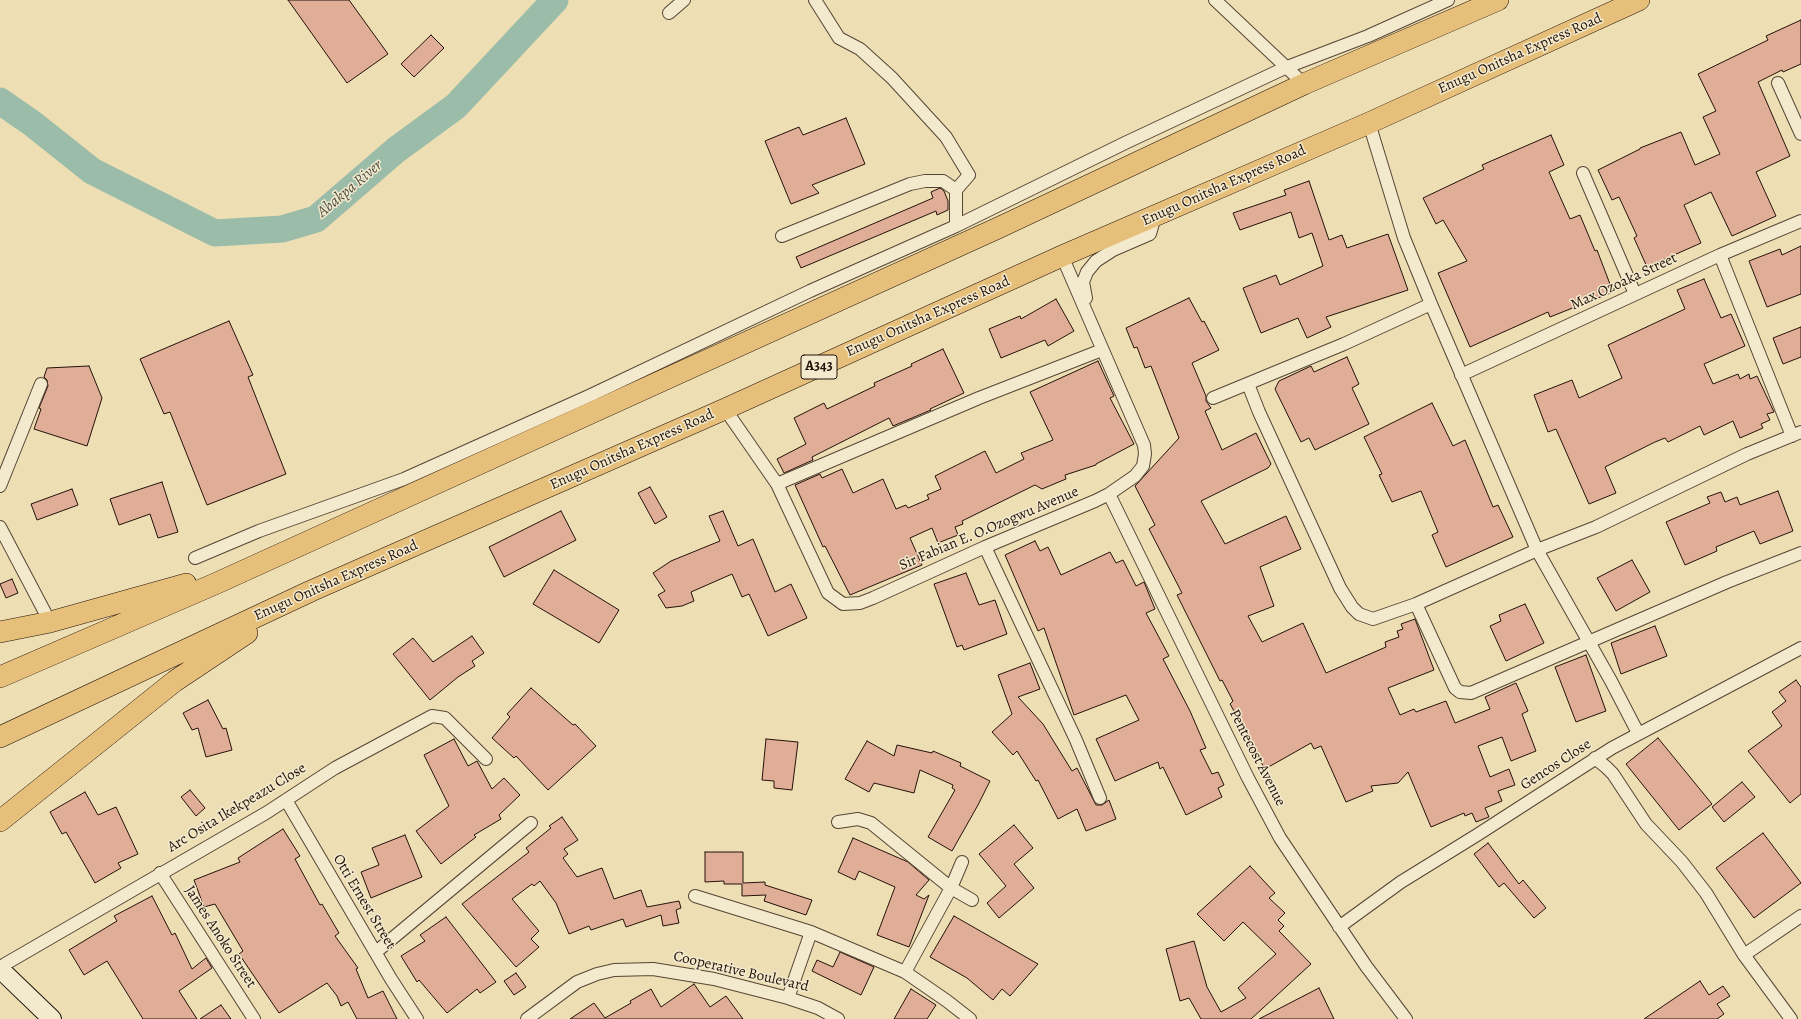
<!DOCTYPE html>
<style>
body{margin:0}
canvas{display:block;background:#eddeb3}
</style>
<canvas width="1801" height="1019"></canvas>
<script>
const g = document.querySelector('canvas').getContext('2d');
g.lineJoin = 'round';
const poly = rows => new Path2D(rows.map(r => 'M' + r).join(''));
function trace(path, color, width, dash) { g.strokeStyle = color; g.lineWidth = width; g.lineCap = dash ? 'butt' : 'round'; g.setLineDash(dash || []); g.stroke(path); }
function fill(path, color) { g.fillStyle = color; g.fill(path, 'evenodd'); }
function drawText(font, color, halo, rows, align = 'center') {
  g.font = font + ' Alegreya,serif'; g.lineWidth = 3; g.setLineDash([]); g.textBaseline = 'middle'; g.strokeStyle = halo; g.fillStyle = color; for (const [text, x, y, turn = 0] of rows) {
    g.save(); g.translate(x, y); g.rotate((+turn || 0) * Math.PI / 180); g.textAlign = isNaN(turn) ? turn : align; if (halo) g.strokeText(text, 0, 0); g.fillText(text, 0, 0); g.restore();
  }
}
trace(poly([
 [0,101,33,124,92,171,215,233,282,229,316,219,396,150,456,106,555,0]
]), '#9abca9', 27);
const building = poly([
 [288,0,349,0,388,54,347,83,288,0],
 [1801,20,1801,64,1783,72,1782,70,1758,82,1790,156,1756,172,1776,216,1732,236,1711,192,1684,205,1701,243,1647,267,1634,238,1637,236,1619,197,1612,200,1598,170,1640,149,1640,148,1681,132,1695,165,1720,154,1703,117,1716,111,1698,74,1768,40,1766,36,1801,20],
 [431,35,444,48,414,77,401,64,431,35],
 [846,118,865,164,812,185,819,193,791,204,765,141,799,127,803,135,846,118],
 [1551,135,1564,165,1549,172,1570,219,1580,215,1595,251,1597,250,1613,292,1550,317,1548,312,1470,347,1438,273,1467,261,1443,220,1436,224,1423,198,1484,169,1482,165,1551,135],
 [1309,181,1329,240,1342,235,1347,248,1388,234,1408,290,1326,317,1331,327,1307,338,1298,318,1261,333,1243,288,1276,275,1280,285,1323,266,1312,233,1299,238,1291,212,1240,230,1233,213,1286,195,1284,190,1309,181],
 [940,188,944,191,948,201,948,210,937,215,936,211,801,268,796,257,933,198,931,192,940,188],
 [1801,246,1801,294,1767,307,1749,261,1780,249,1782,255,1801,246],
 [1704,279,1721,318,1731,314,1745,346,1704,364,1713,384,1738,374,1740,379,1749,374,1750,379,1757,376,1774,412,1767,414,1770,420,1761,424,1763,428,1740,438,1733,421,1704,435,1700,426,1668,442,1665,438,1655,442,1605,467,1616,493,1589,504,1556,429,1548,432,1534,395,1572,380,1579,398,1622,378,1608,345,1685,309,1677,290,1704,279],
 [1189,298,1202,322,1204,321,1219,350,1192,363,1206,396,1206,401,1211,408,1205,411,1222,450,1256,433,1271,464,1268,468,1201,501,1225,544,1286,516,1301,549,1260,567,1274,606,1248,616,1262,642,1303,623,1326,673,1386,647,1385,642,1399,637,1397,631,1403,629,1401,624,1415,619,1434,670,1388,688,1400,715,1414,709,1416,712,1446,701,1455,723,1490,709,1485,697,1516,683,1528,711,1522,714,1536,751,1511,761,1502,737,1478,746,1490,777,1509,769,1515,785,1498,791,1502,801,1485,808,1489,817,1476,822,1472,813,1465,816,1464,813,1431,827,1408,772,1398,783,1371,786,1373,791,1346,802,1321,746,1314,749,1311,743,1265,769,1258,757,1256,758,1249,746,1252,742,1230,704,1233,701,1222,680,1220,681,1177,595,1182,593,1149,529,1155,525,1135,486,1179,438,1151,366,1145,368,1137,347,1134,348,1126,328,1189,298],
 [1056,299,1074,331,1048,346,1045,340,1001,358,989,329,1020,316,1021,319,1056,299],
 [229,321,253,375,248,377,286,474,207,505,170,412,164,414,140,359,229,321],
 [1801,327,1801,357,1783,364,1773,338,1801,327],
 [943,349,964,393,930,409,931,410,893,426,889,418,812,457,813,460,784,473,777,459,806,444,794,418,824,403,827,409,875,386,874,383,912,366,911,364,943,349],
 [1347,357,1359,384,1352,388,1369,424,1315,450,1309,438,1301,442,1275,389,1279,381,1311,366,1314,372,1347,357],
 [1098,361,1114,396,1110,398,1134,444,1096,464,1096,465,1065,475,1066,479,1042,489,1035,485,962,521,963,524,955,527,958,535,938,543,932,528,910,538,922,565,850,595,825,546,823,547,795,485,820,474,822,478,842,469,853,493,883,479,896,509,906,505,908,508,929,499,927,495,941,489,935,476,985,451,996,473,1024,459,1021,453,1053,440,1030,392,1098,361],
 [89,366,102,398,87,446,34,429,41,409,39,408,48,386,47,380,44,377,47,368,89,366],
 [1432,403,1453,446,1465,440,1493,507,1498,505,1513,537,1446,567,1432,535,1438,532,1421,491,1392,502,1379,475,1382,474,1364,437,1432,403],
 [162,482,178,532,158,538,150,514,119,525,110,499,162,482],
 [650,487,667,517,655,524,638,493,650,487],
 [72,489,78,505,37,520,31,504,72,489],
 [1778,491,1793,531,1760,544,1754,531,1716,547,1717,551,1685,565,1666,522,1710,503,1707,497,1721,492,1725,502,1737,497,1740,505,1778,491],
 [561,511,576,540,504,577,489,547,561,511],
 [723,511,738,546,753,539,775,592,791,584,807,618,768,636,749,594,742,597,732,574,691,592,694,601,682,606,666,608,658,595,665,591,653,573,671,561,720,541,709,516,723,511],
 [1035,541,1040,551,1048,547,1061,575,1110,552,1116,563,1123,560,1136,586,1144,582,1155,609,1146,613,1169,656,1163,659,1190,711,1206,748,1200,750,1212,774,1218,772,1224,785,1218,788,1222,797,1186,815,1163,767,1160,769,1158,762,1115,781,1096,739,1139,720,1126,695,1074,715,1044,628,1038,631,1005,555,1035,541],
 [1632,560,1650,592,1616,611,1597,578,1632,560],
 [554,570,619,610,599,643,533,604,554,570],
 [966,573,979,605,995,600,1007,634,964,650,962,645,957,647,934,584,966,573],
 [12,579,18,593,6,598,0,584,12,579],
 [1525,604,1544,643,1506,661,1490,626,1501,621,1499,615,1525,604],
 [1655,626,1667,656,1621,674,1611,643,1655,626],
 [472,636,484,653,472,661,475,666,458,677,430,700,393,654,413,638,433,662,472,636],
 [1586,655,1606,711,1576,722,1555,667,1586,655],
 [1030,663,1040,689,1018,697,1043,724,1072,771,1077,768,1096,805,1102,805,1109,800,1116,819,1086,831,1077,809,1058,819,1038,780,1036,781,1017,751,1013,755,992,732,1012,714,998,675,1030,663],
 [1796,680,1801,687,1801,794,1790,803,1748,751,1782,726,1772,712,1786,701,1779,692,1796,680],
 [531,688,573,725,575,724,596,746,548,790,516,756,514,758,492,738,510,717,507,714,531,688],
 [208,700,223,729,226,728,232,750,206,757,198,728,192,730,183,713,208,700],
 [1658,738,1712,804,1679,830,1626,764,1658,738],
 [454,739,468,766,477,761,492,789,504,778,520,795,499,815,501,819,474,835,476,837,441,864,416,831,449,806,424,755,454,739],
 [766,739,798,742,792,790,774,788,774,781,762,780,766,739],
 [867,741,894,756,897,745,932,753,933,751,961,763,960,766,990,781,978,805,952,851,928,837,955,790,952,788,953,785,920,770,914,793,874,783,869,792,845,779,867,741],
 [1742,782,1755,797,1724,822,1712,807,1742,782],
 [190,790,205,808,196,816,181,797,190,790],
 [85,792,98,815,116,807,138,854,118,863,121,868,95,883,66,832,62,834,50,812,85,792],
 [562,817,578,840,564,849,568,854,563,858,577,877,602,868,614,899,641,890,647,907,679,901,681,908,676,910,679,923,663,926,661,915,626,927,623,919,591,930,589,926,569,934,556,903,540,881,534,886,532,884,512,899,539,931,531,939,539,947,516,967,462,904,529,852,526,848,551,828,549,826,562,817],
 [1014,825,1033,848,1014,864,1034,888,999,918,987,903,1006,886,979,854,1014,825],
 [283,829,300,856,295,859,320,905,322,904,339,933,335,936,358,968,356,969,368,998,383,991,397,1019,357,1019,348,1002,341,1006,337,996,327,983,279,1013,239,954,243,951,215,904,204,907,194,880,240,862,238,858,283,829],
 [1763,833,1801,883,1754,918,1716,868,1763,833],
 [405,835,422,877,371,898,361,872,379,865,372,848,405,835],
 [853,838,908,862,929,880,916,895,924,899,929,895,909,947,877,935,895,887,859,871,855,880,838,872,853,838],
 [1488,843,1519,884,1523,880,1546,908,1534,918,1504,883,1499,887,1474,854,1488,843],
 [705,852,743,852,743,883,765,882,765,885,812,900,806,915,764,901,766,895,742,896,742,884,724,884,724,881,705,882,705,852],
 [1250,866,1275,893,1269,898,1285,913,1278,920,1284,926,1279,931,1311,964,1251,1019,1201,1019,1189,998,1180,1001,1166,949,1194,941,1207,987,1221,1012,1246,998,1238,988,1276,954,1243,922,1224,941,1197,914,1250,866],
 [152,896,172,935,175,933,192,969,206,958,212,968,179,991,197,1019,143,1019,107,961,84,975,69,950,117,921,114,916,152,896],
 [954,916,1038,964,1010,996,1002,989,993,1000,967,978,930,957,954,916],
 [446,917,496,982,480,993,477,989,447,1013,419,980,417,982,401,956,425,941,420,935,446,917],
 [840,952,874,967,861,995,812,971,817,960,833,967,840,952],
 [516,973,526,987,514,995,504,981,516,973],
 [1700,981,1709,995,1723,986,1730,996,1717,1004,1724,1014,1717,1019,1644,1019,1700,981],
 [694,984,710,1007,726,996,743,1019,570,1019,594,1003,605,1018,631,1003,630,1001,651,989,661,1007,694,984],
 [1319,988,1334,1019,1259,1019,1319,988],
 [911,989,936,1005,927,1019,894,1019,911,989],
 [221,1005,231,1019,200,1019,221,1005]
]);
fill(building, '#e0ad96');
trace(building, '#24120a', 1);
const minor = poly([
 [815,0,839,38,860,49,892,78,946,137,969,175,956,190],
 [1215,0,1304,84],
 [669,13,684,0],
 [1778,83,1801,134],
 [1369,123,1404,238,1431,304,1537,550,1611,681,1638,733],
 [1583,173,1635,294],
 [782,236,910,184,925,181,943,181,956,190,956,226],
 [1720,255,1792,436],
 [1086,298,1083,282,1087,272,1096,261,1113,250,1150,234,1155,216],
 [1461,375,1720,255,1801,221],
 [1248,384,1259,412,1340,588,1352,607,1359,614,1373,619,1416,604,1537,550,1596,527,1747,454,1801,432],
 [1213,398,1344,344,1431,304],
 [725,409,777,484,828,593,843,604,860,603,873,598,985,547,1095,501,1109,494,1135,476,1143,466,1145,454,1144,445,1062,256],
 [777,484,979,398,1102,350],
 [0,486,41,384],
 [1109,494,1248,778,1280,838,1366,966,1406,1019],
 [0,527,50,622],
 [985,547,1076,740,1100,798],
 [195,558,259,531,404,479,589,396,810,291,956,226,1125,143,1287,67,1368,36,1448,0],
 [1416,604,1455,688,1460,692,1471,693,1727,582,1801,553],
 [1595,758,1606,767,1613,774,1646,824,1682,862,1706,893,1744,955,1791,1019],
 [286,800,391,979,417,1019],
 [838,822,858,819,871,823,951,888,972,900],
 [160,873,254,1019],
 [695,896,811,932,905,972,951,888,962,862],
 [1339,927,1401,882,1477,835,1612,748,1801,648],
 [376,952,531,823],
 [1744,955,1801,916],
 [0,967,266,813,335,768,432,716,445,718,486,759],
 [905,972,947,1001,970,1019],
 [788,998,811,932],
 [527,1019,577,982,597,974,614,970,653,969,714,979,788,998,818,1008,838,1019]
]);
const secondary = poly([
 [0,969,52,1019]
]);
const trunk = poly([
 [0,632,50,622,186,584],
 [0,677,217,583,998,228,1304,84,1498,0],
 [0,737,311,591,725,409,1062,256,1369,123,1639,0],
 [0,821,175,681,247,633]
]);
trace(minor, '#564534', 14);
trace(secondary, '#24120a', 20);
trace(trunk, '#24120a', 22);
trace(minor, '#f3eace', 12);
trace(secondary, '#f3eace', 18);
trace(trunk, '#e6bf7a', 21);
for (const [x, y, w] of [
 [819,367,36]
]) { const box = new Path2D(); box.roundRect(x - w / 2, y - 12, w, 24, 3); g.fillStyle = '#f3eace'; g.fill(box); trace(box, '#24120a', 1); }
drawText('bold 14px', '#24120a', null, [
 ["A343",819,367]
]);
drawText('15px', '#24120a', '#f3eace', [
 ["Enugu Onitsha Express Road",1520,54,-24],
 ["Enugu Onitsha Express Road",1224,186,-24],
 ["Max Ozoaka Street",1624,282,-25],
 ["Enugu Onitsha Express Road",928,317,-24],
 ["Enugu Onitsha Express Road",632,450,-24],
 ["Sir Fabian E. O.Ozogwu Avenue",989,529,-23],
 ["Enugu Onitsha Express Road",336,581,-24],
 ["Pentecost Avenue",1257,758,63],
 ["Gencos Close",1556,765,-33],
 ["Arc Osita Ikekpeazu Close",237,808,-31],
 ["Otti Ernest Street",364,902,59],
 ["James Anoko Street",220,937,57],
 ["Cooperative Boulevard",741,972,13]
]);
drawText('italic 16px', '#4d4e42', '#f3eace', [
 ["Abakpa River",350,189,-40]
]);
</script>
